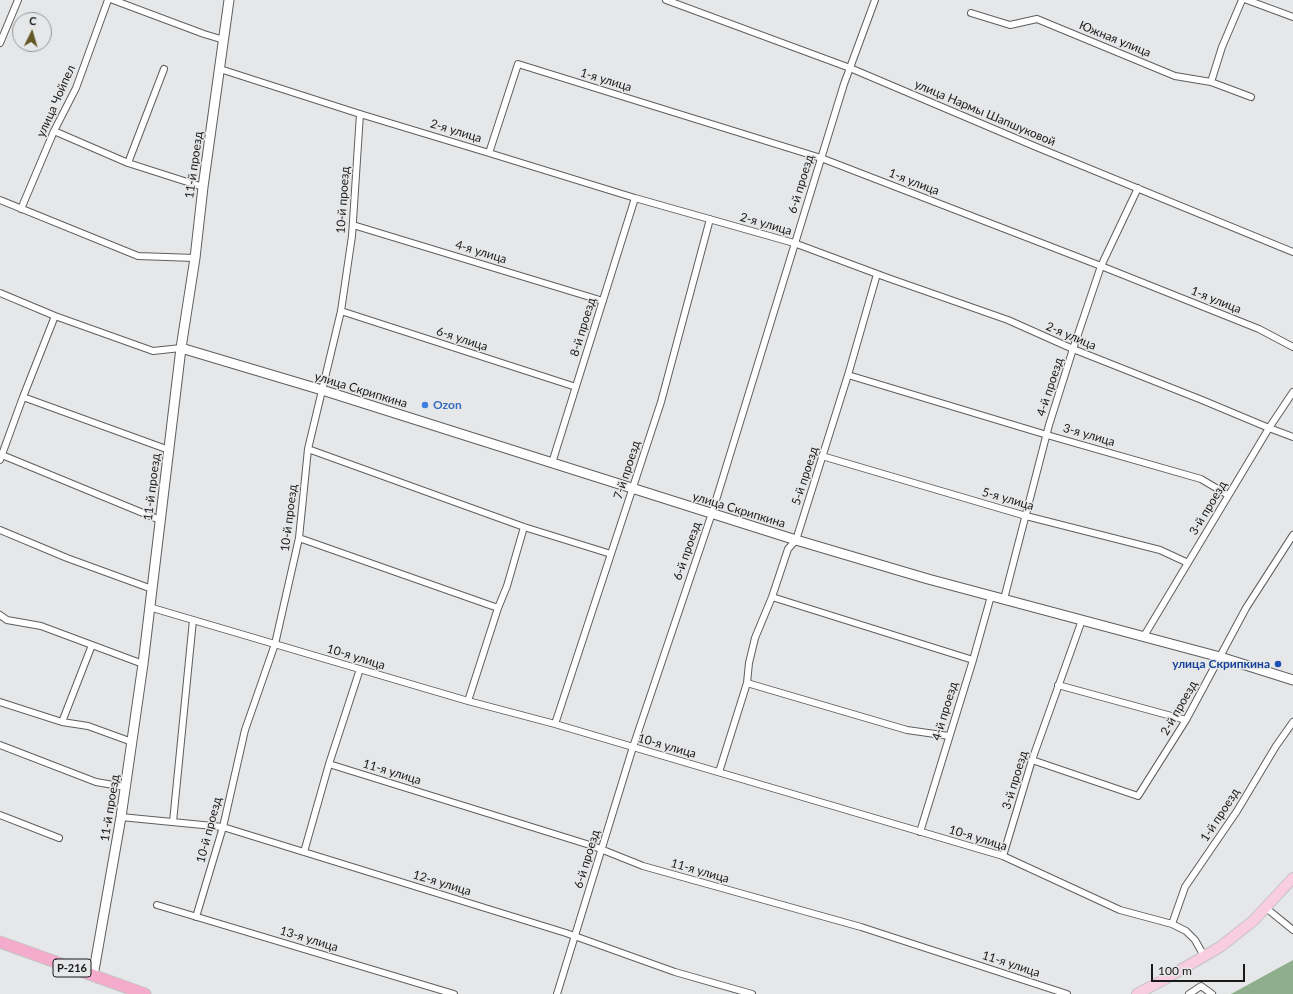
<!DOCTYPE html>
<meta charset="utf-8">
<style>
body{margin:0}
#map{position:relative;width:1293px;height:994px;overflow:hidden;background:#e6e7e8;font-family:Lato,sans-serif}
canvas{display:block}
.north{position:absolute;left:12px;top:12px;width:40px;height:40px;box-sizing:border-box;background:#e6e7e8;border:1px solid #949596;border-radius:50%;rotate:5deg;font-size:11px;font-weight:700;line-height:16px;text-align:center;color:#19191a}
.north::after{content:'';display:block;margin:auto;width:14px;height:18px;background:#635825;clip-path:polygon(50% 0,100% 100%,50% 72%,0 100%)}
.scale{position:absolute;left:1151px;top:964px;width:94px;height:18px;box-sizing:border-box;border:2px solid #19191a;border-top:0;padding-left:5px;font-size:12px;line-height:14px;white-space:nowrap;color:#19191a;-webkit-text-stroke:3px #e6e7e8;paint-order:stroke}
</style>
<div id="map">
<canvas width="1293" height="994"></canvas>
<div class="north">С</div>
<div class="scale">100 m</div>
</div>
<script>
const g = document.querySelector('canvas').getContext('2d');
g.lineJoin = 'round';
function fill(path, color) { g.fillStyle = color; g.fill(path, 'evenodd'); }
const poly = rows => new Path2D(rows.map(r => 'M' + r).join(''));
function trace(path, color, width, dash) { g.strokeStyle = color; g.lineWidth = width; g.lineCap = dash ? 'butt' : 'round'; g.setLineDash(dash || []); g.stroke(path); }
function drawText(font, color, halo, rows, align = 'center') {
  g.font = font + ' Lato,sans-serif'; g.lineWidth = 3; g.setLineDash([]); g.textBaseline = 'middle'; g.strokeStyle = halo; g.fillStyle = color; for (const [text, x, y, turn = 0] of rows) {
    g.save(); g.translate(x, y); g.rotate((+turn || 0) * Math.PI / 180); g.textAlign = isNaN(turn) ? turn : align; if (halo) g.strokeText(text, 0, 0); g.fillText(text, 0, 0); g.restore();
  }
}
fill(poly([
 [1293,960,1293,994,1231,994]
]), '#8fae8d');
const street = poly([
 [113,0,204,34,224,40],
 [666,0,850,68,1034,146,1293,252],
 [1247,0,1293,17],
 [971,13,1010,25,1037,19,1175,76,1211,82,1251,97],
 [0,43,18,0],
 [220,69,360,114,489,153,635,198,794,243,888,278,1008,320,1073,349,1202,400,1269,428,1293,437],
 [1211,82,1222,47,1242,0],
 [54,131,128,163,203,187],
 [489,153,518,64,821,158,1101,266,1259,329,1293,347],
 [128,163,164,69],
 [0,200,138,256,195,258],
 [21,209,54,131,76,88,108,0],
 [353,225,603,301],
 [0,293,55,316,153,351,181,348],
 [341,311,576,387],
 [848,375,1047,435,1201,479,1228,495],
 [23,397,169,450],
 [308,449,524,527,611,554],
 [2,455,160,520],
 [822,456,1026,516,1160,550,1188,563],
 [0,460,23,397,55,316],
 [552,463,635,198],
 [0,530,67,558,152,589],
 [299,538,498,608],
 [772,597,973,660],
 [1004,599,1049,425,1073,349,1101,266,1138,188],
 [149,607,468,701,555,724,1003,856,1120,910,1172,924,1186,931,1195,940,1204,956],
 [0,615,7,620,41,626,143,664],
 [1144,636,1269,428,1293,392],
 [747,683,907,730,949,736],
 [1058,685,1186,720],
 [468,701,498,608,507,586,524,527],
 [0,702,62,722,88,726,132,742],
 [62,722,92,645],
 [555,724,661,402,710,219],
 [0,745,96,782,125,787],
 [1032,760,1138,796,1186,720,1246,608,1293,535],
 [329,764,593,846,643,866,861,927,1067,994],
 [719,772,747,683,749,663,755,638,772,597,788,549,796,540,848,375,877,274],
 [0,815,59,838],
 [121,817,223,827,566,933,675,972,752,994],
 [173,822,193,620],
 [920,832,973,660,991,596],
 [304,852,329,764,360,669],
 [1003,856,1032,760,1082,620],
 [157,905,454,994],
 [1266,908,1293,930],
 [196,917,223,827,245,730,275,644,299,538,308,449,341,311,352,236,360,114],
 [1172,924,1185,887,1237,811,1276,746,1293,722],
 [557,994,633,747,712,513,844,84,875,0],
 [1189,994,1201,986,1212,994]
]);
const secondary = poly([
 [181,348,322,390,796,540,928,579,1220,657,1293,680],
 [93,976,121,817,143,664,181,348,195,258,203,187,229,0]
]);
const primary = poly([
 [1137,994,1165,979,1220,947,1253,921,1293,878]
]);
const highway = poly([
 [0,942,145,994]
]);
trace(street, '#5e5e5f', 8);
trace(secondary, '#5e5e5f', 11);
trace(primary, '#c3c3c3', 12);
trace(highway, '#c3c3c3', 13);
trace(street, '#fff', 6);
trace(secondary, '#fff', 9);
trace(primary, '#f9cde0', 10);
trace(highway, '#f5abcc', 11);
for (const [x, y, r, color] of [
 [425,405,4,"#3f7fe0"],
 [1278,664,4,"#1a4fb4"]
]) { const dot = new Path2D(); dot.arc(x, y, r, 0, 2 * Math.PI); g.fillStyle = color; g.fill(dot); trace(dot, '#e6e7e8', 1.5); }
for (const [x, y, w] of [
 [72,968,38]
]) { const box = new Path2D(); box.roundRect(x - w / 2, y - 9, w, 18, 3); g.fillStyle = '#e6e7e8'; g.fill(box); trace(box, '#19191a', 1); }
drawText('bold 11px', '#19191a', null, [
 ["Р-216",72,968]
]);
drawText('12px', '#19191a', '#e6e7e8', [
 ["Южная улица",1115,39,22],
 ["1-я улица",606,80,17],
 ["улица Чойпел",56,101,-66],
 ["улица Нармы Шапшуковой",985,113,23],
 ["2-я улица",456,131,17],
 ["11-й проезд",194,165,-82],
 ["1-я улица",914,182,21],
 ["6-й проезд",801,184,-73],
 ["10-й проезд",343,200,-86],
 ["2-я улица",766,224,16],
 ["4-я улица",481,252,17],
 ["1-я улица",1216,300,22],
 ["8-й проезд",583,327,-73],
 ["2-я улица",1071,336,23],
 ["6-я улица",462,339,18],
 ["4-й проезд",1050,387,-72],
 ["улица Скрипкина",361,390,17],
 ["3-я улица",1089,435,16],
 ["7-й проезд",627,470,-72],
 ["5-й проезд",805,476,-72],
 ["11-й проезд",152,487,-83],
 ["5-я улица",1008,499,16],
 ["3-й проезд",1208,508,-59],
 ["улица Скрипкина",739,510,17],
 ["10-й проезд",289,518,-83],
 ["6-й проезд",687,551,-71],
 ["10-я улица",356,657,17],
 ["2-й проезд",1179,708,-60],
 ["4-й проезд",945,711,-73],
 ["10-я улица",667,746,16],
 ["11-я улица",392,772,17],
 ["3-й проезд",1015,780,-73],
 ["11-й проезд",110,808,-81],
 ["1-й проезд",1220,815,-57],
 ["10-й проезд",209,830,-75],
 ["10-я улица",978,838,17],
 ["6-й проезд",587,859,-73],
 ["11-я улица",700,871,16],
 ["12-я улица",442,883,17],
 ["13-я улица",309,939,17],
 ["11-я улица",1011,964,18]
]);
drawText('bold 12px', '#366cbe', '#e6e7e8', [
 ["Ozon",433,405]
], 'left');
drawText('bold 12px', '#164399', '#e6e7e8', [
 ["улица Скрипкина",1270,664]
], 'right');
</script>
